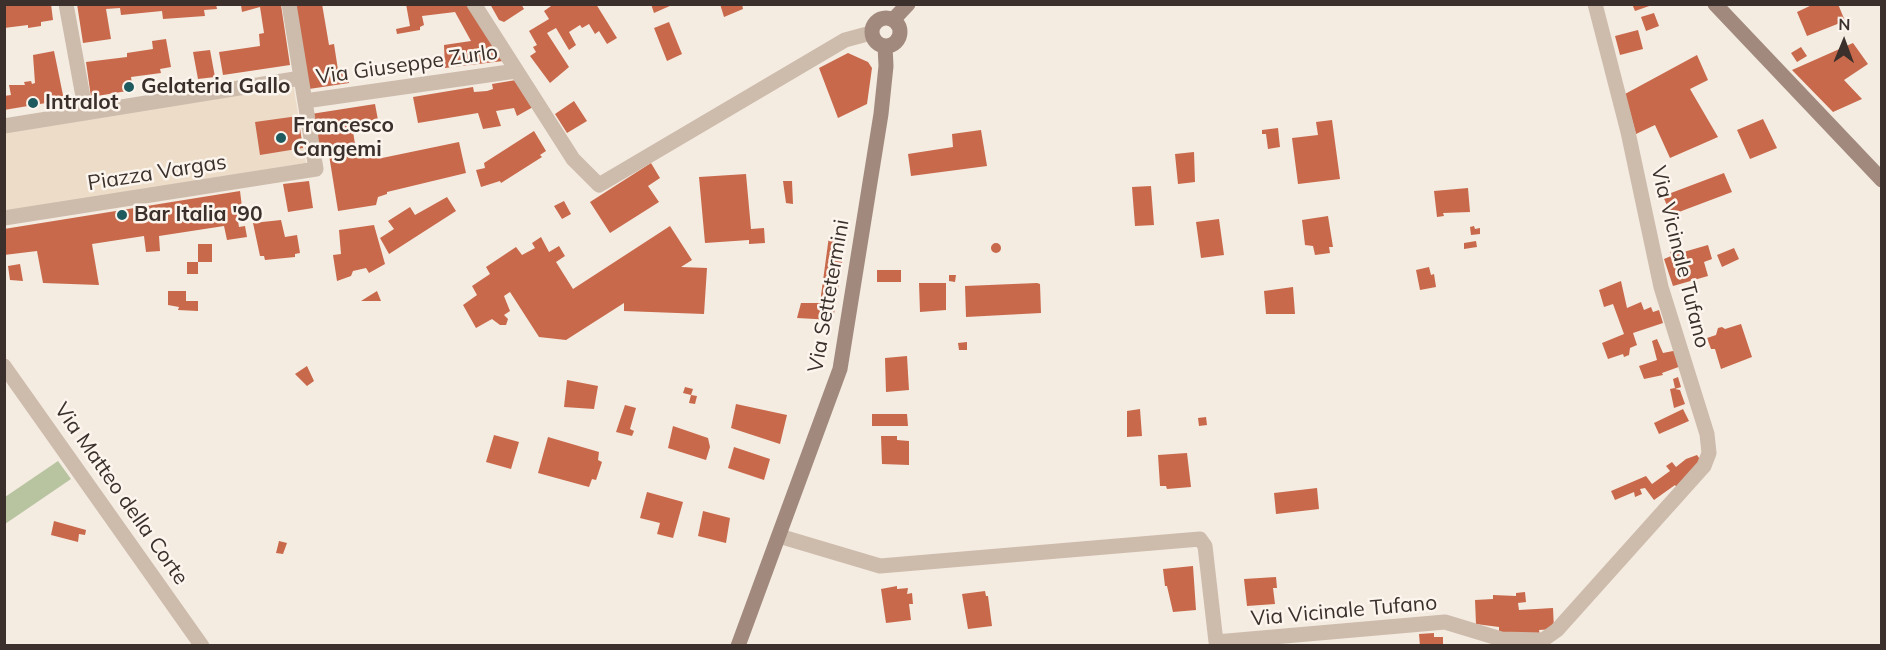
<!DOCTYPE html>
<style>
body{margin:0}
#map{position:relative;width:1886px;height:650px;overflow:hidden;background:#f4ebe1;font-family:Mulish,sans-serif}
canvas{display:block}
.frame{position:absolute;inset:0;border:6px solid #3b302b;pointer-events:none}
.north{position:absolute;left:1814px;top:12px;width:60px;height:60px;-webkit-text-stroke:4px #fbf5ee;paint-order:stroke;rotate:1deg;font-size:16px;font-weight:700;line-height:24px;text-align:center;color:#3b302b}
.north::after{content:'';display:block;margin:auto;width:21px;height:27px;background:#3b302b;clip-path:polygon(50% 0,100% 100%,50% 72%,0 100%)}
</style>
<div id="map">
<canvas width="1886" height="650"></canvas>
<div class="frame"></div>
<div class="north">N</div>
</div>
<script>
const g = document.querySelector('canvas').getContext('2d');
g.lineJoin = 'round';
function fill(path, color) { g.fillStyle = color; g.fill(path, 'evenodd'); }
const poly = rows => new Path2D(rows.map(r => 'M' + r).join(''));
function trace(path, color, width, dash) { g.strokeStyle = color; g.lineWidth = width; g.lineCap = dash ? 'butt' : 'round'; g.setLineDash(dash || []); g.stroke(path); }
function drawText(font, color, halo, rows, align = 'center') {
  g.font = font + ' Mulish,sans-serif'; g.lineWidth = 5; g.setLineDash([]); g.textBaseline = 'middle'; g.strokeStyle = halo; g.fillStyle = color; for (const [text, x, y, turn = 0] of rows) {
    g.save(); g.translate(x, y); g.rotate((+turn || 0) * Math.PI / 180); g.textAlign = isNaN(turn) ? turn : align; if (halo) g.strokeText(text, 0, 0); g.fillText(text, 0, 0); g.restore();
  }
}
fill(poly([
 [58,461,71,479,5,524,5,497]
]), '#b8c4a0');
fill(poly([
 [293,83,306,163,5,212,5,130]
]), '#ecdcc8');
fill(poly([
 [4,4,51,4,53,20,41,22,41,26,28,28,28,25,4,28],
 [77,4,216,4,217,9,204,10,205,16,163,19,162,11,121,15,120,8,106,9,111,39,83,43],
 [294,4,322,4,329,45,334,44,338,70,347,69,349,83,309,89],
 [406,4,468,4,503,61,445,68,444,45,471,41,455,12,422,16,424,25,420,27,420,30,397,34,396,29,410,26],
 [490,4,521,4,524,9,504,22,499,20],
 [554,4,596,4,617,38,607,44,599,31,595,34,589,24,582,28,580,25,569,32,576,45,569,50,556,28,547,33,569,67,550,83,530,56,536,52,533,47,537,45,529,31,549,19,544,11],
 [651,4,671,4,672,5,654,13],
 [720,4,742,4,743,9,724,17],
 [1632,4,1652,4,1652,5,1635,11],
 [1814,4,1838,4,1845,21,1807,36,1797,12],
 [241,5,281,5,290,65,223,75,219,52,260,46,259,34,264,33,260,7,242,12],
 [1654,13,1659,26,1646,31,1641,17],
 [669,22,682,54,667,61,654,28],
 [1638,30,1643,49,1620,55,1615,36],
 [166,39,171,67,160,69,161,73,131,77,133,90,91,97,86,62,127,57,127,53,153,49,152,41],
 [1853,43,1868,64,1844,80,1862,99,1833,112,1792,70],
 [1801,47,1807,56,1797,62,1791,53],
 [210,50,215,77,198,79,193,52],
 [54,51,64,100,4,110,4,96,11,95,9,85,25,85,24,82,31,81,32,84,35,83,33,55],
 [848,53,868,62,872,68,871,75,867,104,838,118,819,68],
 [1697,55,1708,80,1690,89,1718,137,1670,158,1655,125,1636,134,1625,94],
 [516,80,533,107,517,116,514,108,496,111,501,126,483,129,478,113,418,123,413,97,473,87,474,92,487,91,493,89,492,84],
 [574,101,587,121,567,133,555,114],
 [375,104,378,120,360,123,361,130,353,131,356,151,381,147,382,158,459,142,466,173,387,192,387,194,378,197,376,205,338,211,329,155,318,157,311,114],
 [298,116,303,148,260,155,255,122],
 [1763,119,1777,148,1750,159,1737,130],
 [1332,120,1340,179,1298,184,1292,138,1318,135,1316,122],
 [1278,128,1280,147,1268,149,1266,134,1262,134,1262,130],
 [981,130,987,166,911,176,908,154,953,147,952,134],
 [534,131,546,151,540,155,542,157,501,183,500,181,481,187,476,170,485,168,484,163],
 [1194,152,1195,182,1178,184,1175,154],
 [651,163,660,178,648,186,659,202,610,233,590,202],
 [1724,173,1732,192,1671,215,1663,196],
 [746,174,751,229,764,228,765,243,749,244,749,240,705,243,699,177],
 [309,181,313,208,288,212,283,184],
 [783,181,792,181,793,204,786,203],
 [1151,186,1154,225,1135,226,1132,187],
 [1468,188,1470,212,1443,213,1444,216,1437,217,1434,191],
 [240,191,242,207,236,208,239,227,245,226,247,237,227,240,224,226,159,236,160,251,146,252,144,236,92,244,99,285,43,283,37,251,4,255,4,229],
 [447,197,456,211,389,254,380,238,394,229,388,221,410,207,415,215],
 [564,201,571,214,562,219,554,206],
 [1328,216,1333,247,1329,247,1330,253,1315,255,1313,246,1305,245,1302,220],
 [1219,219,1224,255,1201,258,1196,222],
 [281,220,285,237,297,235,300,253,295,254,295,257,265,260,264,256,260,256,253,223],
 [374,225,385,264,369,273,366,268,353,271,351,276,337,281,333,255,341,254,339,230],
 [670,226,692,260,681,267,707,268,704,314,624,311,624,303,566,340,539,337,510,292,504,296,510,311,504,315,508,319,506,325,500,325,492,319,476,328,463,305,477,295,472,286,490,274,486,267,516,247,522,255,535,248,532,243,541,237,549,252,559,246,565,256,556,262,573,289],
 [1474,226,1475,229,1480,228,1480,234,1471,235,1470,227],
 [829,236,846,238,833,320,797,318,801,303,820,303],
 [1476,241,1477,247,1464,249,1464,243],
 '991 248a5 5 0 1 1 10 0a5 5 0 1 1-10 0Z',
 [198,244,212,244,212,262,198,262],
 [1708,245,1712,259,1704,262,1708,276,1673,286,1664,259,1671,256,1670,252,1679,249,1680,253],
 [1734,248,1739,259,1722,267,1717,255],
 [187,262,198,262,198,274,187,274],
 [20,264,23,281,10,280,8,266],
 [1429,267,1431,275,1434,274,1436,287,1420,290,1416,270],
 [877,270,901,270,901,282,877,282],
 [949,275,956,275,955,282,949,281],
 [1621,281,1627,308,1641,302,1644,310,1651,307,1653,312,1659,310,1663,323,1633,333,1637,345,1630,348,1629,355,1624,357,1623,354,1608,359,1602,343,1624,334,1613,304,1604,307,1599,290],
 [919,283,946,283,946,310,920,312],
 [1037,283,1040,284,1041,313,966,317,965,286],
 [1293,287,1295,314,1266,314,1264,291],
 [168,291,186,291,186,301,198,301,198,311,178,310,179,307,168,305],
 [377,291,381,301,361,301],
 [1741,324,1752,357,1721,369,1715,349,1711,349,1707,338,1716,335,1718,328,1722,327,1725,329],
 [1657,339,1663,353,1678,350,1684,365,1662,373,1663,375,1644,379,1639,366,1657,360,1652,341],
 [967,342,967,350,959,350,958,343],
 [907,356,909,390,886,392,885,358],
 [307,366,314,381,307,386,295,374],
 [1678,377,1681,387,1675,389,1680,390,1685,404,1674,408,1670,389,1675,388,1673,379],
 [567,380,598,386,594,409,564,407],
 [685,387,693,389,691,395,697,396,695,404,689,403,691,395,683,393],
 [736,404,787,415,780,444,731,428],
 [625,405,636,408,630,429,634,431,632,436,616,432],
 [1140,409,1142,436,1127,437,1127,411],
 [1683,409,1689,421,1659,434,1654,423],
 [872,414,907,414,908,426,872,426],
 [1206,417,1207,425,1199,426,1198,418],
 [673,426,708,438,710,447,706,460,668,448],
 [494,435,519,442,511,469,486,462],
 [881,436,897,436,897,440,909,441,909,465,882,464],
 [548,437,599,452,598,460,602,462,596,480,592,479,589,487,538,473],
 [734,447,770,459,764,480,728,468],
 [1187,453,1191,487,1167,489,1166,486,1160,486,1158,455],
 [1697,455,1702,462,1679,491,1675,485,1654,500,1645,488,1640,489,1642,494,1635,497,1634,492,1615,500,1611,491,1646,476,1652,484,1670,471,1666,466,1672,462,1676,467,1686,459],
 [1317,488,1319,509,1276,514,1274,493],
 [647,492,683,502,673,538,657,534,660,523,640,518],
 [703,511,730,518,726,543,698,536],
 [54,521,86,530,85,535,79,534,78,542,51,535],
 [279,541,287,543,283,554,276,553],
 [1193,566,1196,610,1173,612,1167,586,1165,586,1163,569],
 [1276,577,1277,588,1273,588,1275,604,1247,606,1244,579],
 [897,586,897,589,908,588,907,594,912,593,913,604,909,604,911,620,886,623,881,589],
 [985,591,986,596,988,596,992,626,968,629,962,594],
 [1525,592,1526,602,1518,603,1519,610,1553,608,1554,629,1539,630,1540,636,1520,638,1520,632,1499,634,1499,627,1476,624,1475,600,1493,599,1493,595,1516,596,1516,593],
 [1434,633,1434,637,1443,637,1443,646,1420,646,1419,634]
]), '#c8694b');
trace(poly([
 [66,4,86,113],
 [474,4,573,159,599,185,845,40,871,33],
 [305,101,516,71],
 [4,126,301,78],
 [4,218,316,169,289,4],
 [4,366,202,646],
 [779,536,880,566,1200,539,1205,546,1216,642,1445,622,1501,639,1543,640,1557,630,1704,466,1709,453,1707,434,1661,287,1628,132,1595,4]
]), '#cdbbac', 15);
trace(poly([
 [1715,4,1882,180],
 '872 32a14 14 0 1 1 28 0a14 14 0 1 1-28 0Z',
 [893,20,908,4],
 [738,646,840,369,881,114,886,66,885,46]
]), '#a18a7d', 15);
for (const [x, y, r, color] of [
 [129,87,6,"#1f5a5e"],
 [33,103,6,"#1f5a5e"],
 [281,138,6,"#1f5a5e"],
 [122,215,6,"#1f5a5e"]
]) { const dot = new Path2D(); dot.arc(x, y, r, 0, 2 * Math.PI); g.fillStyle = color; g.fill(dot); trace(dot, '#fbf5ee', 2); }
drawText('21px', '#3b302b', '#fbf5ee', [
 ["Via Giuseppe Zurlo",407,65,-8],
 ["Piazza Vargas",157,173,-9],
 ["Via Vicinale Tufano",1680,257,76],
 ["Via Settetermini",829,296,-80],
 ["Via Matteo della Corte",121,494,55],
 ["Via Vicinale Tufano",1344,611,-5]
]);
drawText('bold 21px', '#3b302b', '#fbf5ee', [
 ["Gelateria Gallo",141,87],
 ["Intralot",45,103],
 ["Francesco",293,126],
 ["Cangemi",293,150],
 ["Bar Italia '90",134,215]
], 'left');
</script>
